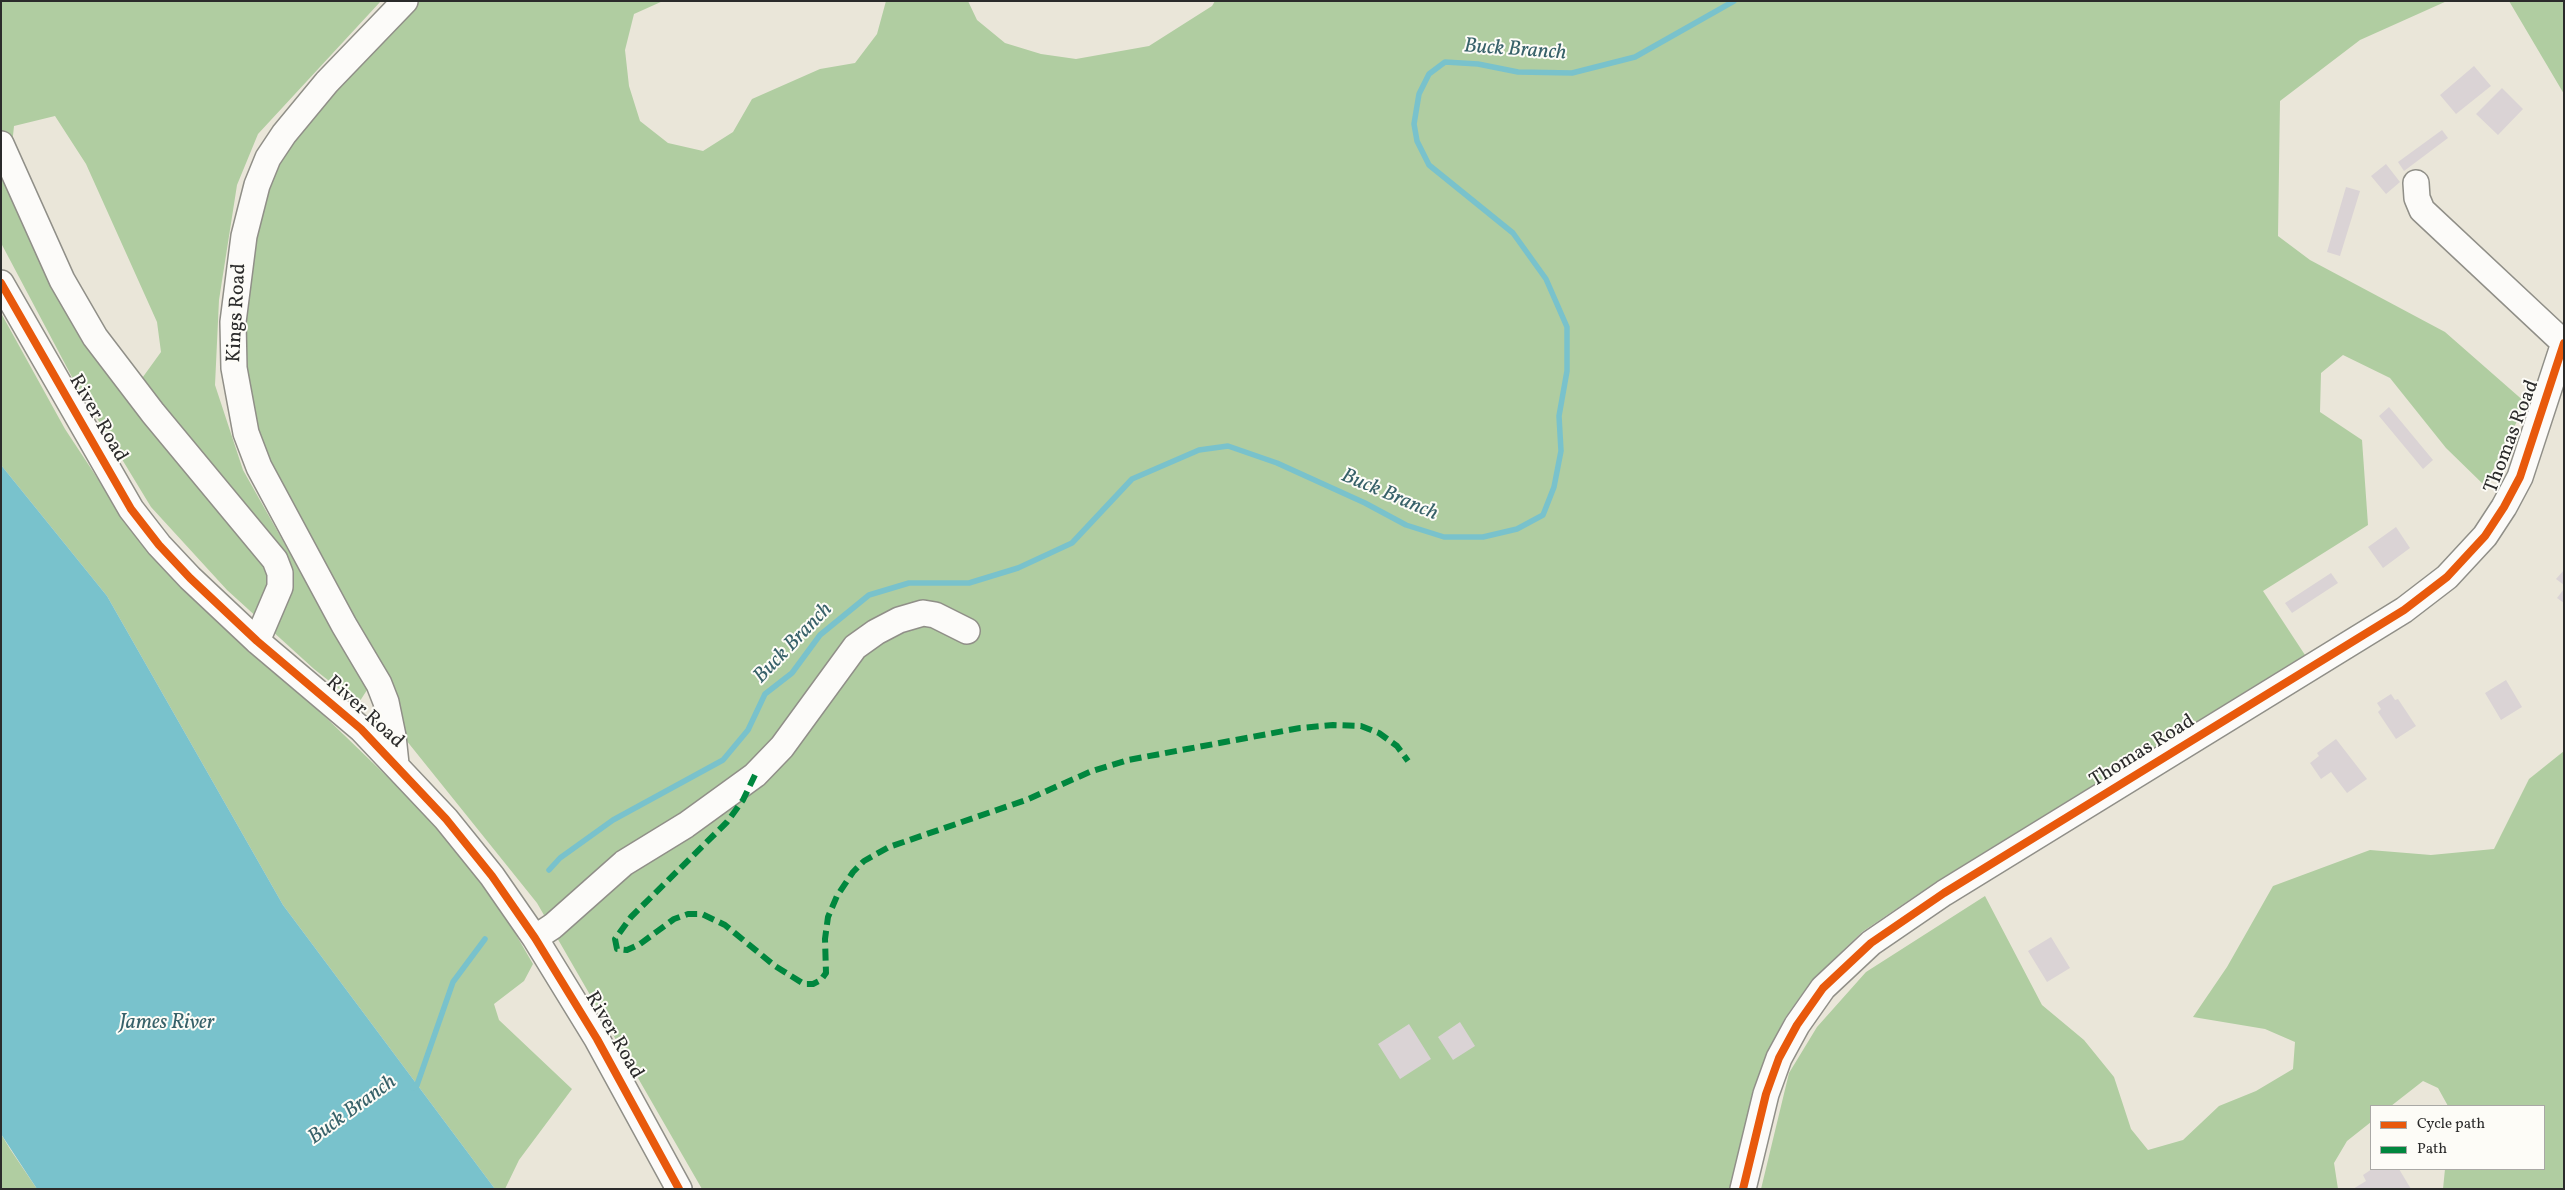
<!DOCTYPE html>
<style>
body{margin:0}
#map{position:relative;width:2565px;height:1190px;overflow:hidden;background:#eae6d9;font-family:Vollkorn,serif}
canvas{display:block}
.frame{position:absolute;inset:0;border:2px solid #2b2b2b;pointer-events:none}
.legend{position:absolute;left:2370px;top:1105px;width:175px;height:65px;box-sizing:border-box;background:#fdfcf7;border:1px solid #a9a8a5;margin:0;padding:6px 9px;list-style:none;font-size:15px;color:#2b2b2b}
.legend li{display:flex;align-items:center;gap:10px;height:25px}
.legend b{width:25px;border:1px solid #a9a8a5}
</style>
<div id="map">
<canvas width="2565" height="1190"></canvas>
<div class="frame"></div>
<ul class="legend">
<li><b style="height:6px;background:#e8590c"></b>Cycle path</li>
<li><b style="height:6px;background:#00873e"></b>Path</li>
</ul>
</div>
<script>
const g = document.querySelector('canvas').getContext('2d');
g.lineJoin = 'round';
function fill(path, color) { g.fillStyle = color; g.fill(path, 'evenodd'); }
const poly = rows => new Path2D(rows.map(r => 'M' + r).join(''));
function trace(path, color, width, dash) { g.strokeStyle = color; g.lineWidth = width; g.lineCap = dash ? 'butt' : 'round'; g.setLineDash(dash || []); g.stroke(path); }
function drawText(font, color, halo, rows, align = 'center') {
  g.font = font + ' Vollkorn,serif'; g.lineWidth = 4; g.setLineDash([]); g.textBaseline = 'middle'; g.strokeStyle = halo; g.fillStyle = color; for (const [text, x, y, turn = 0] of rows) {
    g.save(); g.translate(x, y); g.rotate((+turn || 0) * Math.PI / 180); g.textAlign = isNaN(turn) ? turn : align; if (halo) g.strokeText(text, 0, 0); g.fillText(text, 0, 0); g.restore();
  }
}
fill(poly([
 [1,1,381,1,258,134,237,185,219,300,215,385,243,470,367,690,358,704,314,669,227,590,151,507,72,377,1,243],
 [55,116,86,164,157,322,161,352,140,381,75,290,12,145,14,126],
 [417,1,663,1,634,14,625,50,629,86,640,121,668,143,703,151,733,132,752,99,820,69,855,63,877,34,886,1,968,1,977,20,1005,43,1041,54,1076,59,1149,46,1212,6,1215,1,2447,1,2360,40,2280,101,2278,236,2310,260,2445,332,2526,403,2485,486,2446,448,2390,378,2343,355,2321,373,2320,412,2362,440,2368,525,2263,591,2305,655,1936,882,1862,932,1813,979,1785,1018,1767,1053,1753,1090,1730,1189,702,1189,537,903,402,735,267,463,247,396,242,323,252,238,276,163,334,88],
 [2509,1,2564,1,2564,94],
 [1,313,65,429,119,511,285,678,430,818,493,895,533,964,524,981,494,1004,499,1020,572,1089,519,1160,505,1189,495,1189,283,905,107,596,1,465],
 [2564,751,2564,1189,2443,1189,2445,1169,2544,1169,2544,1106,2448,1106,2438,1088,2423,1081,2391,1106,2371,1106,2371,1122,2347,1141,2334,1163,2338,1189,1761,1189,1789,1073,1817,1027,1866,972,1985,896,2042,1005,2084,1040,2114,1077,2131,1129,2148,1150,2183,1140,2219,1106,2256,1091,2293,1069,2295,1042,2265,1029,2193,1017,2227,967,2273,886,2370,850,2431,855,2494,849,2529,779],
 [1,1134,10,1149,37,1189,1,1189]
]), '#b0cda1');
fill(poly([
 [1,465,107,596,283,905,495,1189,37,1189,1,1134]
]), '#79c2cc');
trace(poly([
 [549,870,560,858,613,820,723,760,748,730,765,694,792,673,820,635,869,595,909,583,969,583,1018,568,1072,543,1132,479,1199,450,1228,446,1277,463,1365,503,1406,525,1444,537,1483,537,1517,529,1543,515,1554,487,1561,451,1559,416,1567,371,1567,327,1546,279,1513,233,1429,165,1417,141,1414,124,1419,94,1429,74,1445,62,1478,64,1518,72,1572,73,1635,57,1734,1],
 [413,1088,417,1085,453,982,485,939]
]), '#79c2cc', 5.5);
fill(poly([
 [2474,66,2491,86,2456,114,2440,95],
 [2502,88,2523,109,2498,135,2476,114],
 [2442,130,2448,138,2404,171,2398,162],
 [2386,164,2400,182,2386,194,2371,176],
 [2346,187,2360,191,2340,256,2327,252],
 [2389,407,2433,460,2423,469,2379,416],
 [2396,527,2410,548,2383,568,2368,547],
 [2564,570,2564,585,2556,579],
 [2331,573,2338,583,2292,613,2285,603],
 [2564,589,2564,603,2557,598],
 [2506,680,2522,707,2501,720,2485,693],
 [2391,694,2395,700,2398,699,2416,726,2396,739,2378,712,2381,709,2377,703],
 [2336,739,2367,779,2347,793,2331,772,2321,779,2310,763,2319,756,2317,753],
 [2051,937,2070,968,2047,982,2028,951],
 [1460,1022,1475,1046,1453,1060,1438,1037],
 [1409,1024,1431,1059,1400,1079,1378,1044],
 [2372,1169,2399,1169,2411,1189,2353,1189,2366,1181,2363,1175]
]), '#dad3d5');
const minor = poly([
 [1,144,62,280,95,337,153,413,275,560,280,573,280,587,257,641],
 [2416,183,2417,198,2422,210,2564,343],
 [1,283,131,509,159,545,190,578,257,641,361,729,446,819,492,876,535,938,597,1039,679,1189],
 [396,764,393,736,386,702,379,684,344,625,259,467,246,433,234,368,233,322,244,236,257,185,268,158,284,134,327,82,405,1],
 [535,938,553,926,624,863,686,825,755,775,782,747,855,647,876,632,899,620,923,613,935,615,967,631],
 [1743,1189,1766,1094,1779,1058,1797,1025,1823,988,1871,943,1944,893,2404,610,2447,577,2485,536,2504,507,2520,477,2564,343]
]);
trace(minor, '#908f88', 28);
trace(minor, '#fcfbf9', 25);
trace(poly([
 [755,775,743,800,727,822,631,917,615,939,617,949,627,950,640,944,674,919,688,914,702,914,725,925,775,966,804,984,813,984,821,980,826,973,825,939,828,917,837,896,853,872,864,861,889,847,1026,800,1092,771,1128,760,1300,728,1333,725,1361,726,1379,733,1397,746,1408,761]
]), '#00873e', 6, [12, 6]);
trace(poly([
 [1,283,131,509,159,545,190,578,257,641,361,729,446,819,492,876,535,938,597,1039,679,1189],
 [1743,1189,1766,1094,1779,1058,1797,1025,1823,988,1871,943,1944,893,2404,610,2447,577,2485,536,2504,507,2520,477,2564,343]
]), '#e8590c', 8);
drawText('20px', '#2b2b2b', '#fdfcf7', [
 ["Kings Road",238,313,-87],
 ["River Road",97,419,60],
 ["Thomas Road",2513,437,-69],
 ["River Road",364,713,42],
 ["Thomas Road",2143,752,-32],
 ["River Road",613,1036,60]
]);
drawText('italic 21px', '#376169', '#fdfcf7', [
 ["Buck Branch",1515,51,4],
 ["Buck Branch",1389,496,23],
 ["Buck Branch",794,644,-46],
 ["James River",167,1024],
 ["Buck Branch",353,1111,-36]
]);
</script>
